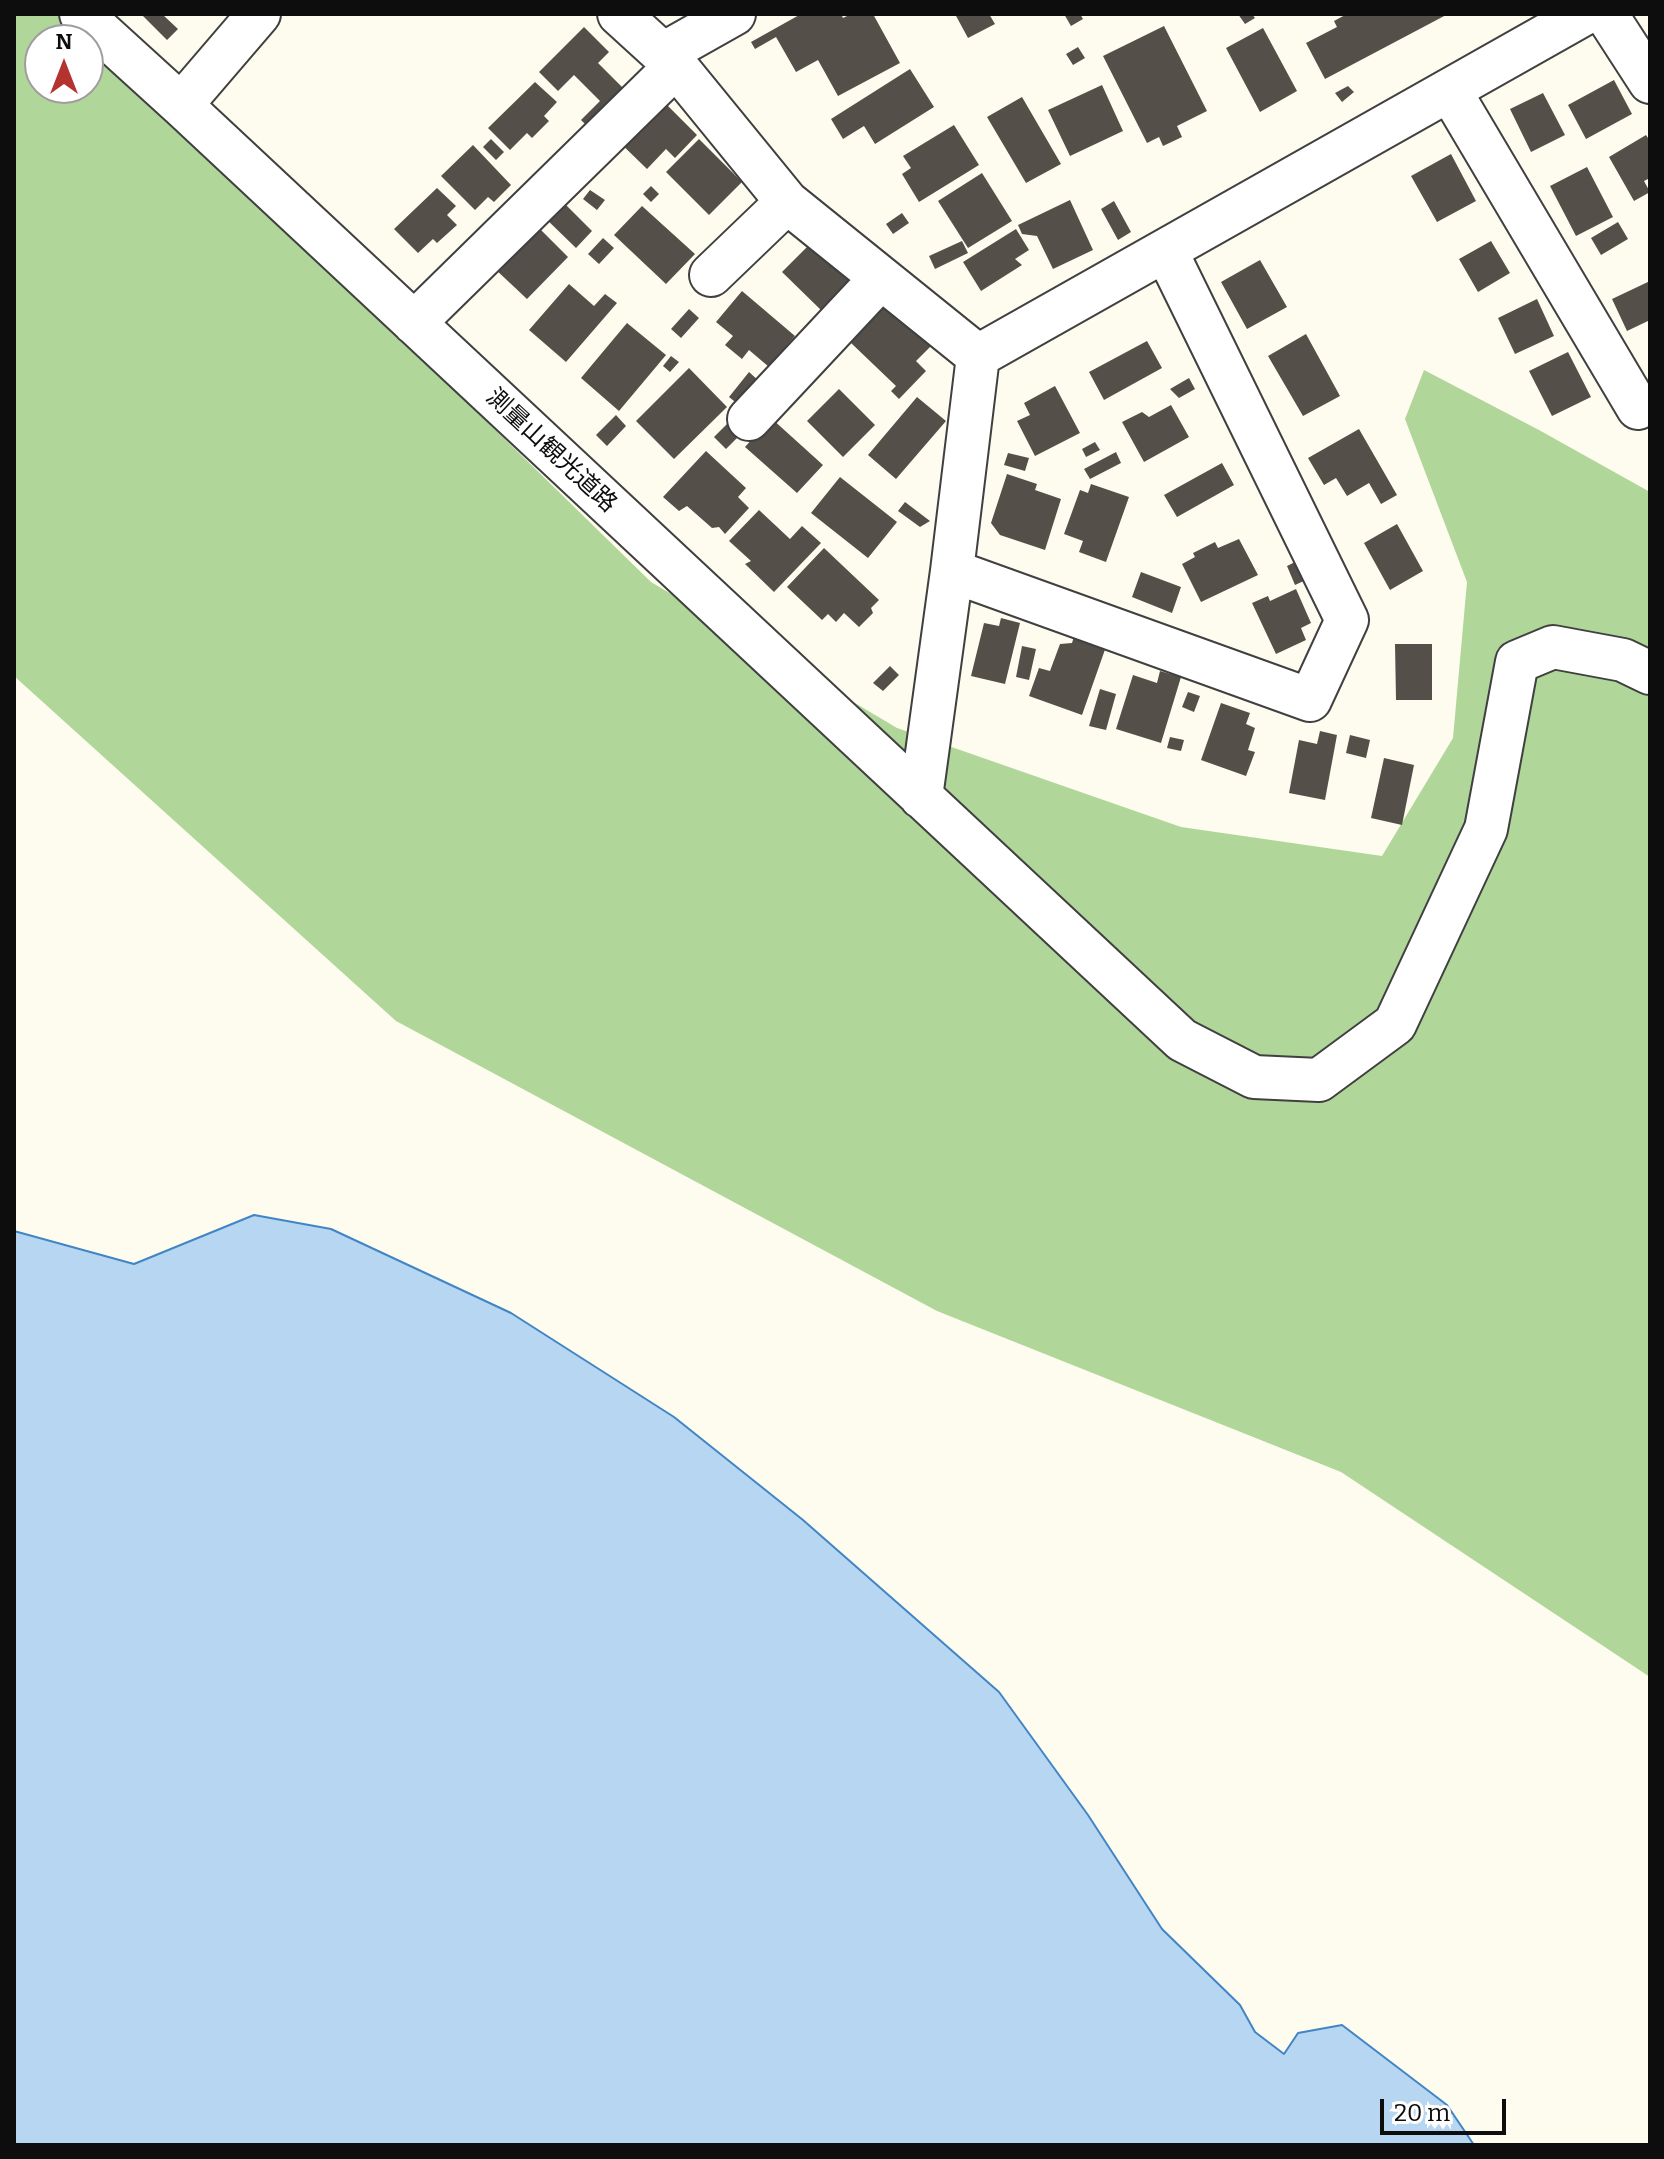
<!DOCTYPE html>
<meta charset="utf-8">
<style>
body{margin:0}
#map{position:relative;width:1664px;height:2159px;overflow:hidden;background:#fefcee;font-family:Bitter,serif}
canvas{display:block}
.frame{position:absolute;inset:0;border:16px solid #0d0d0d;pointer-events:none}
.north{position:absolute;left:24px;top:24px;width:80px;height:80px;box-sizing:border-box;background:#fff;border:2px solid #9e9e9e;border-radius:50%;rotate:0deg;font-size:22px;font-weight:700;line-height:32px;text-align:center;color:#0d0d0d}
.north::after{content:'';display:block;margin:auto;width:28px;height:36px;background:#b4332e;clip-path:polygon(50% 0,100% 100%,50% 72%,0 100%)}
.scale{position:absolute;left:1380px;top:2099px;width:126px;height:36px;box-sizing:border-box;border:4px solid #0d0d0d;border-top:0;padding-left:10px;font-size:24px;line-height:28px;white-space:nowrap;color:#0d0d0d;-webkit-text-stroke:6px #fff;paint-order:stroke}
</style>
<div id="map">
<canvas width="1664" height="2159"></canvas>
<div class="frame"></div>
<div class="north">N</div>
<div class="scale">20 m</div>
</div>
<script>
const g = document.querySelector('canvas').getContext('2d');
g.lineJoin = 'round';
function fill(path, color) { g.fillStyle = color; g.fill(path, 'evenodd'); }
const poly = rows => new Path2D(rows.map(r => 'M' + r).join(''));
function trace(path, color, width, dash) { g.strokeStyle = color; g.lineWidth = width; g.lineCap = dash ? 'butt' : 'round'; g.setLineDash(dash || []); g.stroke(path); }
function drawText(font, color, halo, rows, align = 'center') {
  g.font = font + ' Bitter,"Noto Sans JP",serif'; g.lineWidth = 8; g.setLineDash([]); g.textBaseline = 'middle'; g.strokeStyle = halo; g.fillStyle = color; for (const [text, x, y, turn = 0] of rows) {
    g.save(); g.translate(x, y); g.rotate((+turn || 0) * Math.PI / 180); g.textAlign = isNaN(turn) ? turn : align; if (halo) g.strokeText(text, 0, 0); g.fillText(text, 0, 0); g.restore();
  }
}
fill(poly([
 [14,14,70,14,651,582,897,728,1181,827,1382,856,1453,738,1467,582,1405,419,1424,370,1539,430,1650,492,1650,1677,1341,1472,937,1311,396,1021,14,676],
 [40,40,88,40,88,88,40,88]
]), '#b0d69a');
const water = poly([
 [254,1215,331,1229,511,1313,674,1417,803,1520,999,1692,1088,1815,1162,1929,1240,2005,1255,2032,1284,2054,1298,2033,1342,2025,1447,2105,1474,2145,14,2145,14,1231,134,1264,254,1215]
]);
fill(water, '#b6d6f2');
trace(water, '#4185c5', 2);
fill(poly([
 [141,14,162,14,178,29,167,40],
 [801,14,841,14,843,18,851,14,873,14,900,63,838,96,818,60,796,72,776,37,755,49,751,42],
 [955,14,989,14,995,24,968,38],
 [1064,14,1080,14,1083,19,1071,26],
 [1238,14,1252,14,1255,18,1245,24],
 [1347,14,1448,14,1325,79,1306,43,1337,27,1334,21],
 [1164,26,1207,111,1177,126,1182,137,1163,146,1159,137,1147,143,1103,56],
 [584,27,609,52,598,63,626,91,589,128,581,120,600,101,574,75,558,91,539,72],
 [1263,28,1297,91,1260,112,1226,48],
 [1078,47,1085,58,1073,65,1066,54],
 [910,69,934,107,875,144,864,126,843,139,831,119],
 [1614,80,1632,114,1586,139,1568,105],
 [535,82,557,102,544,116,549,121,532,138,527,133,510,150,488,128],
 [1102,85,1123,131,1070,156,1048,110],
 [1348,86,1354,92,1342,102,1335,93],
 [654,92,697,135,675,158,666,149,647,169,612,135],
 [1543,93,1565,135,1531,152,1510,109],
 [1022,97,1061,164,1026,183,987,117],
 [954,125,979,165,919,202,902,174,911,168,903,156],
 [1646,135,1650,141,1650,178,1644,181,1650,192,1634,201,1609,157],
 [491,139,504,152,496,160,483,147],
 [699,139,742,182,709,215,666,172],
 [473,145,511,185,494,202,488,197,475,210,441,176],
 [1451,154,1476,201,1437,222,1411,176],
 [1587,167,1613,217,1576,236,1550,186],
 [982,173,1012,221,968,248,938,201],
 [651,186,659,194,651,202,643,194],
 [437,188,456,206,447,215,457,225,437,243,433,239,418,253,394,229],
 [590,190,605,200,597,210,583,199],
 [558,197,592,231,576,248,541,214],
 [1070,200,1093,250,1053,269,1037,236,1022,234,1018,225],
 [1114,201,1131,232,1118,240,1101,209],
 [642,206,695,254,666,284,614,235],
 [902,213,909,223,893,234,886,224],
 [1618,222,1628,239,1601,255,1591,238],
 [536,225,568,257,527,299,494,268],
 [1016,229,1029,250,1015,259,1022,265,981,291,963,262],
 [603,238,614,248,599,264,588,254],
 [815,239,855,278,823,312,782,272],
 [962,241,968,253,935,269,929,256],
 [1491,241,1510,273,1478,292,1459,259],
 [1260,260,1287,307,1247,329,1221,282],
 [1650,281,1650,320,1627,331,1612,299],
 [569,284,594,306,605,294,617,303,566,362,529,330],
 [742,291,795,336,769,367,749,350,742,359,725,345,733,336,716,322],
 [1537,299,1554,336,1515,354,1498,318],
 [887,303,931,346,916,361,926,371,899,399,891,391,896,386,850,342],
 [689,309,699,318,681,338,671,329],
 [627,323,666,355,619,411,581,378],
 [1306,334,1340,396,1303,416,1268,356],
 [1147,341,1162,368,1104,400,1089,372],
 [1568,352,1591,397,1552,416,1529,371],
 [671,356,679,362,670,372,663,366],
 [689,368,727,407,674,459,636,421],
 [749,372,759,381,739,405,729,397],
 [1189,378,1195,389,1179,398,1170,389],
 [1055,386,1080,433,1035,456,1017,421,1030,415,1024,403],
 [839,389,875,425,843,457,807,421],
 [917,397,946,421,896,479,868,455],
 [1171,405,1189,437,1144,462,1122,422,1142,412,1149,417],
 [616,415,626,426,607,446,596,435],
 [771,418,823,465,797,493,745,447],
 [730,421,742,433,726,449,714,437],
 [1359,429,1397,495,1381,504,1369,483,1347,496,1336,478,1324,485,1308,458],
 [1095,442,1100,450,1086,457,1082,449],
 [706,451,746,488,738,497,749,508,725,534,719,527,712,528,687,506,679,511,663,497],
 [1116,452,1121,463,1090,479,1084,469],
 [1008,453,1029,458,1025,471,1004,465],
 [1222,463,1234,485,1177,517,1164,495],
 [1007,474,1037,484,1035,490,1061,499,1045,550,1000,535,991,523],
 [840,477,897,522,868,558,811,513],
 [1091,484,1129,497,1106,562,1079,552,1083,541,1064,534,1080,490,1088,493],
 [905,502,930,521,920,527,898,511],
 [759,510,790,539,802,526,821,543,774,592,745,564,751,561,729,541],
 [1397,524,1423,571,1390,590,1364,543],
 [1239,539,1258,575,1201,602,1182,564,1195,557,1193,553,1215,542,1218,548],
 [824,548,879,600,871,608,873,613,859,627,844,613,836,622,828,614,822,620,787,587],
 [1299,560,1308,579,1295,585,1287,566],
 [1141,572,1181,587,1172,613,1132,597],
 [1296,589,1311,623,1301,628,1306,640,1276,654,1252,603,1268,596,1270,601],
 [1001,618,1020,623,1005,684,971,676,984,623,999,626],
 [1076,630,1108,641,1082,715,1029,696,1039,668,1050,671,1060,644,1072,643],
 [1395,644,1432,644,1432,700,1396,700],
 [1022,646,1036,649,1029,680,1016,677],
 [890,666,899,675,883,691,873,683],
 [1160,671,1181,677,1161,743,1116,729,1133,675,1157,683],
 [1100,689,1116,694,1106,730,1089,726],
 [1188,692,1200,696,1194,712,1182,707],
 [1221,703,1250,713,1246,724,1255,728,1248,750,1255,752,1246,776,1201,760],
 [1320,731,1337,735,1325,800,1289,793,1299,740,1317,744],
 [1350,735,1370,740,1366,758,1346,753],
 [1170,737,1184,740,1181,751,1167,748],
 [1384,758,1414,765,1402,825,1371,818]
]), '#554f4a');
const street = poly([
 [81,14,181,105],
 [259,14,181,105,1182,1040,1254,1077,1319,1080,1395,1024,1486,829,1517,662,1553,647,1623,660,1650,673],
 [619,14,676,66,787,202,978,356],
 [1606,14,1650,82],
 [663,54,734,14],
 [1450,91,1638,408],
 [711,275,787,202],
 [414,323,676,66],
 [749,419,881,278],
 [952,571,1310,700,1347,620,1166,251],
 [921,797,952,571,978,356,1584,14]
]);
trace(street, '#404040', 46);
trace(street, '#fff', 42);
drawText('24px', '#0d0d0d', '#fff', [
 ["測量山観光道路",551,451,43]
]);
</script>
